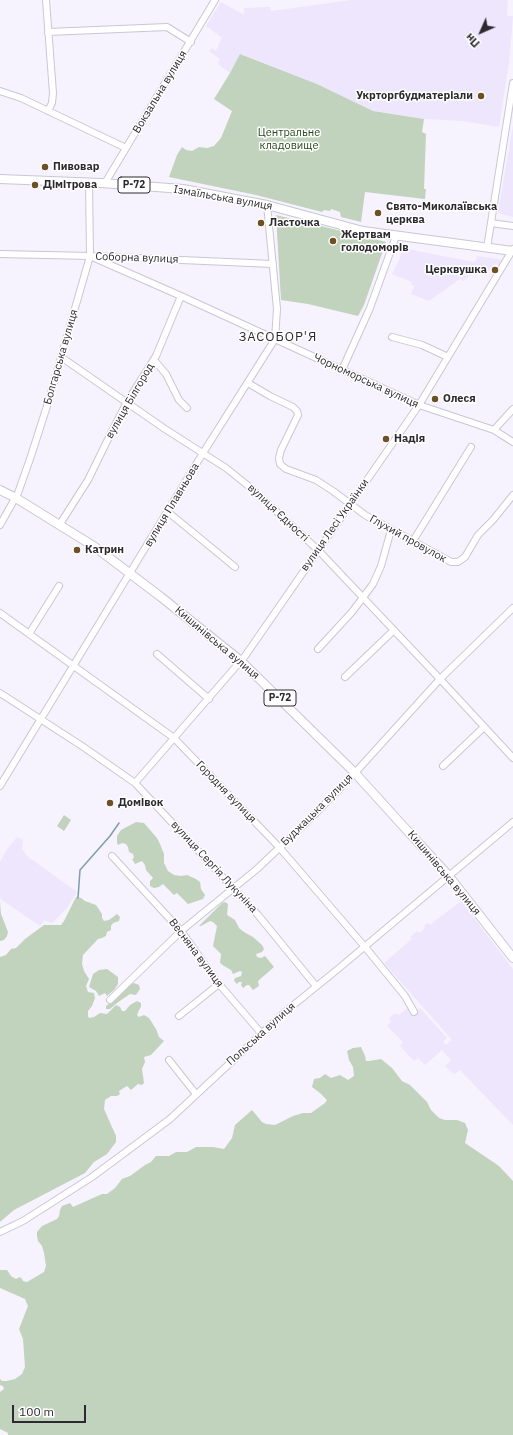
<!DOCTYPE html>
<meta charset="utf-8">
<style>
body{margin:0}
#map{position:relative;width:513px;height:1435px;overflow:hidden;background:#f6f2fe;font-family:"IBM Plex Sans",sans-serif}
canvas{display:block}
.north{position:absolute;left:461px;top:12px;width:40px;height:40px;-webkit-text-stroke:3px #fff;paint-order:stroke;rotate:225deg;font-size:11px;font-weight:700;line-height:16px;text-align:center;color:#2c2a2f}
.north::after{content:'';display:block;margin:auto;width:14px;height:18px;background:#2c2a2f;clip-path:polygon(50% 0,100% 100%,50% 72%,0 100%)}
.scale{position:absolute;left:12px;top:1405px;width:74px;height:18px;box-sizing:border-box;border:2px solid #2c2a2f;border-top:0;padding-left:5px;font-size:12px;line-height:14px;white-space:nowrap;color:#2c2a2f;-webkit-text-stroke:3px #fff;paint-order:stroke}
</style>
<div id="map">
<canvas width="513" height="1435"></canvas>
<div class="north">Пн</div>
<div class="scale">100 m</div>
</div>
<script>
const g = document.querySelector('canvas').getContext('2d');
g.lineJoin = 'round';
function fill(path, color) { g.fillStyle = color; g.fill(path, 'evenodd'); }
const poly = rows => new Path2D(rows.map(r => 'M' + r).join(''));
function trace(path, color, width, dash) { g.strokeStyle = color; g.lineWidth = width; g.lineCap = dash ? 'butt' : 'round'; g.setLineDash(dash || []); g.stroke(path); }
function drawText(font, color, halo, rows, align = 'center') {
  g.font = font + ' "IBM Plex Sans",sans-serif'; g.lineWidth = 3; g.setLineDash([]); g.textBaseline = 'middle'; g.strokeStyle = halo; g.fillStyle = color; for (const [text, x, y, turn = 0] of rows) {
    g.save(); g.translate(x, y); g.rotate((+turn || 0) * Math.PI / 180); g.textAlign = isNaN(turn) ? turn : align; if (halo) g.strokeText(text, 0, 0); g.fillText(text, 0, 0); g.restore();
  }
}
fill(poly([
 [352,0,508,0,507,16,513,16,509,63,499,127,462,121,424,119,373,111,317,84,241,54,230,73,218,64,220,59,209,51,212,48,216,51,222,38,206,26,221,2,244,15,244,8,270,7,271,11],
 [513,125,513,217,498,213],
 [402,248,474,262,476,260,477,256,504,260,500,265,494,264,490,270,477,271,463,281,460,279,429,301,411,294,414,286,411,285,412,282,392,274,400,258],
 [17,837,23,840,22,849,27,856,77,892,67,908,52,923,44,920,40,926,2,900,0,897,0,862,8,848],
 [461,901,513,969,513,1125,460,1070,454,1074,445,1066,451,1060,442,1050,425,1065,418,1058,414,1061,400,1046,403,1042,387,1026,391,1022,389,1019,390,1018,390,1017,393,1014,394,1015,397,1013,399,1015,408,1008,412,1014,420,1008,447,1038,443,1042,446,1045,452,1040,384,963,412,939,410,937,417,931,420,933,425,928,424,926,428,923,430,925]
]), '#eee6fc');
fill(poly([
 [240,54,317,84,373,111,424,119,422,132,426,134,424,189,426,189,425,199,365,192,361,222,341,217,340,212,331,209,330,211,324,210,322,212,256,195,169,177,177,155,182,147,186,150,192,151,199,147,207,148,214,146,221,138,232,111,214,99,230,73],
 [276,215,386,242,364,305,358,316,308,304,281,300],
 [64,815,71,820,64,831,57,826],
 [136,822,144,823,157,838,160,844,164,854,164,863,168,871,174,875,181,876,187,875,196,879,200,882,201,889,205,895,203,899,188,904,177,893,174,895,163,884,159,887,154,888,150,886,150,881,153,878,146,870,145,865,142,861,135,864,132,859,134,858,133,854,129,852,128,847,126,844,122,843,118,845,117,843,117,836,121,830],
 [76,897,81,898,85,901,96,905,102,914,102,918,104,921,109,920,117,914,120,917,119,921,113,923,111,926,111,930,107,932,106,936,102,938,98,939,83,955,82,964,84,971,89,979,86,986,88,992,94,993,95,998,92,1006,88,1011,88,1016,89,1018,94,1017,100,1013,107,1014,116,1005,120,1007,122,1011,125,1011,130,1005,137,1001,141,1003,141,1007,139,1010,137,1015,139,1017,144,1015,149,1018,156,1029,159,1037,164,1041,151,1055,144,1057,145,1062,142,1069,144,1083,142,1085,138,1084,131,1090,127,1086,119,1091,120,1094,117,1096,111,1096,105,1100,104,1109,116,1136,116,1142,107,1154,94,1162,85,1173,14,1210,0,1222,0,957,6,955,11,949,16,948,25,939,44,925,61,925,64,921],
 [0,902,1,914,8,932,7,936,4,940,0,941],
 [225,902,228,904,227,915,235,920,239,928,244,932,253,937,262,945,264,949,262,952,256,954,257,957,261,958,265,956,274,967,258,981,259,986,253,990,249,985,247,985,243,988,241,985,242,982,239,982,237,984,234,981,235,978,241,976,242,972,240,971,233,974,231,970,224,966,220,963,221,954,213,946,217,926,213,922,210,921,201,926,199,926,222,903],
 [107,969,118,977,118,984,114,990,107,996,105,993,99,996,96,991,89,987,93,974,99,970],
 [134,983,139,985,140,989,136,995,130,994,117,1003,110,1009,106,1009,106,1006,115,1000,131,984],
 [361,1047,365,1056,366,1061,369,1061,381,1059,392,1068,402,1081,410,1085,427,1102,431,1110,439,1118,445,1120,457,1120,465,1123,468,1130,465,1143,499,1166,513,1181,513,1435,8,1435,8,1433,0,1429,0,1392,4,1389,3,1386,0,1385,0,1379,2,1381,7,1381,15,1379,22,1374,25,1367,23,1339,19,1329,28,1306,25,1299,0,1288,0,1270,7,1270,11,1276,16,1279,20,1277,22,1279,23,1281,27,1282,44,1272,46,1266,44,1253,42,1246,38,1241,37,1236,37,1232,42,1226,57,1219,59,1216,60,1210,62,1206,70,1203,73,1207,102,1194,107,1194,115,1188,122,1179,130,1176,145,1165,151,1162,156,1156,169,1156,176,1152,187,1152,196,1147,213,1147,224,1149,232,1138,235,1125,252,1110,262,1122,266,1124,275,1125,293,1116,303,1113,311,1113,325,1103,327,1100,320,1093,312,1087,314,1079,320,1078,325,1074,331,1078,340,1075,348,1080,354,1076,353,1067,349,1060,347,1051,353,1048]
]), '#c2d3bd');
trace(poly([
 [78,898,80,870,110,836,119,823]
]), '#7f9ea7', 1.5);
const minor = poly([
 [46,0,53,93,52,103,48,111],
 [48,32,167,27,191,42],
 [0,91,21,98,126,148],
 [105,183,215,0],
 [491,223,513,226],
 [487,248,513,83],
 [0,254,90,256,273,264],
 [90,256,181,296,419,405,494,430,513,442],
 [392,337,422,345,448,357],
 [61,357,165,429,226,468,251,488,318,550,440,679,513,758],
 [154,360,166,374,179,400,187,408],
 [342,370,370,308,396,236],
 [248,383,270,396,293,407,297,411,298,415,281,450,279,458,280,464,286,469,316,480,333,491,365,515,451,562,458,562,465,557,478,535,493,520,513,495],
 [494,430,513,409],
 [168,512,235,567],
 [60,524,88,480,111,433,127,402,156,356,181,296],
 [0,525,18,493,31,456,47,406,90,256,89,182],
 [413,541,471,447],
 [0,613,174,738,279,847,365,947,405,996,414,1012],
 [29,634,59,586],
 [318,649,352,612,373,584,381,566,391,530],
 [157,654,209,699],
 [345,677,394,630],
 [0,693,82,746,135,783,258,915,316,986],
 [443,766,484,727],
 [135,783,245,656,419,405,513,249],
 [0,786,203,453,275,339,277,309,267,205],
 [112,856,181,931,219,984,261,1033],
 [110,1000,181,931,257,869,316,813,353,775,440,679,513,608],
 [179,1016,219,984],
 [169,1060,196,1094],
 [0,1232,23,1221,92,1177,170,1119,286,1011,338,969,513,822]
]);
const major = poly([
 [0,179,101,183,183,189,267,205,363,231,513,251],
 [0,490,16,498,95,547,161,597,241,661,355,773,403,826,448,875,513,958]
]);
trace(minor, '#cbc6d5', 8);
trace(major, '#cbc6d5', 10);
trace(minor, '#fff', 6);
trace(major, '#fff', 8);
for (const [x, y, r, color] of [
 [481,96,4,"#6d5024"],
 [45,167,4,"#6d5024"],
 [35,185,4,"#6d5024"],
 [378,213,4,"#6d5024"],
 [261,223,4,"#6d5024"],
 [333,241,4,"#6d5024"],
 [495,270,4,"#6d5024"],
 [435,399,4,"#6d5024"],
 [386,439,4,"#6d5024"],
 [77,550,4,"#6d5024"],
 [110,803,4,"#6d5024"]
]) { const dot = new Path2D(); dot.arc(x, y, r, 0, 2 * Math.PI); g.fillStyle = color; g.fill(dot); trace(dot, '#fff', 1.5); }
for (const [x, y, w] of [
 [134,185,32],
 [280,698,32]
]) { const box = new Path2D(); box.roundRect(x - w / 2, y - 8, w, 16, 3); g.fillStyle = '#fff'; g.fill(box); trace(box, '#2c2a2f', 1); }
drawText('bold 10px', '#2c2a2f', null, [
 ["Р-72",134,185],
 ["Р-72",280,698]
]);
drawText('11px', '#2c2a2f', '#fff', [
 ["Вокзальна вулиця",160,92,-59],
 ["Ізмаїльська вулиця",223,198,10],
 ["Соборна вулиця",137,258,2],
 ["Болгарська вулиця",61,357,-74],
 ["Чорноморська вулиця",366,381,25],
 ["вулиця Білгород",130,401,-60],
 ["вулиця Плавньова",172,505,-59],
 ["вулиця Єдності",278,513,43],
 ["вулиця Лесі Українки",335,525,-55],
 ["Глухий провулок",408,539,29],
 ["Кишинівська вулиця",217,643,40],
 ["Городня вулиця",226,792,46],
 ["Буджацька вулиця",317,810,-45],
 ["вулиця Сергія Лукуніна",214,867,47],
 ["Кишинівська вулиця",444,873,50],
 ["Весняна вулиця",196,953,53],
 ["Польська вулиця",261,1034,-42]
]);
drawText('bold 11px', '#2c2a2f', '#fff', [
 ["Укрторгбудматеріали",473,96,"right"],
 ["Пивовар",53,167],
 ["Дімітрова",43,185],
 ["Свято-Миколаївська",386,207],
 ["церква",386,220],
 ["Ласточка",269,223],
 ["Жертвам",341,235],
 ["голодоморів",341,248],
 ["Церквушка",487,270,"right"],
 ["Олеся",443,399],
 ["Надія",394,439],
 ["Катрин",85,550],
 ["Домівок",118,803]
], 'left');
drawText('11px', '#24461a', '#fff', [
 ["Центральне",289,133],
 ["кладовище",289,146]
]);
g.letterSpacing = '1px';
drawText('13px', '#2c2a2f', '#fff', [
 ["ЗАСОБОР'Я",278,337]
]);
g.letterSpacing = '0px';
</script>
